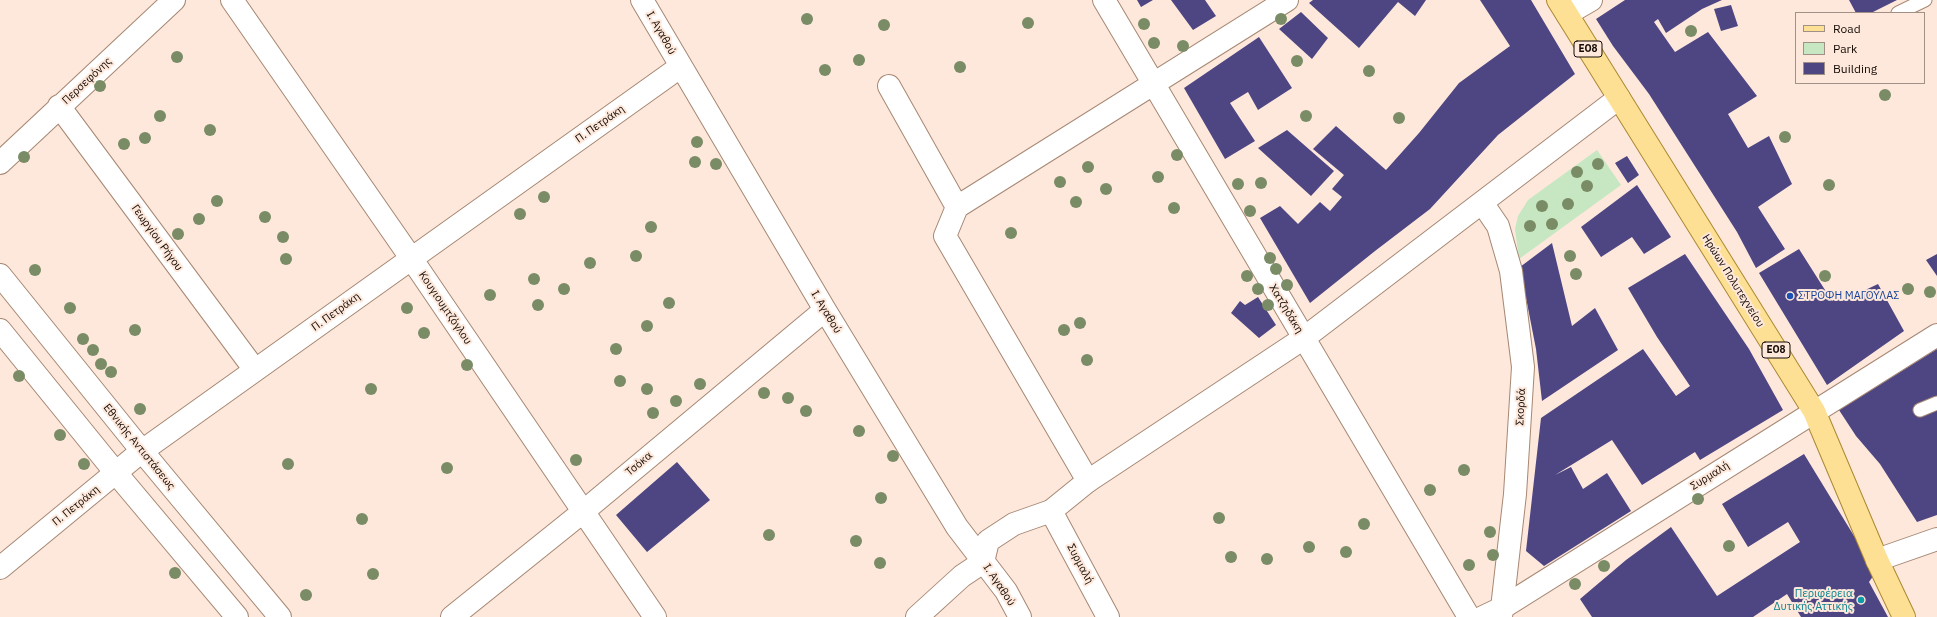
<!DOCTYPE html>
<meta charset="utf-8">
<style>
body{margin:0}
#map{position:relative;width:1937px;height:617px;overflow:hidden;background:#fde8db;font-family:"IBM Plex Sans",sans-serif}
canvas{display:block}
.legend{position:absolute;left:1795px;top:12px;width:130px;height:72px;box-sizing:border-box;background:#fde8db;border:1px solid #a09085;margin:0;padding:5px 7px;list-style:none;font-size:12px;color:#150b04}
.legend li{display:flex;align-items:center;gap:8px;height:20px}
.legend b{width:20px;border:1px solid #a09085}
</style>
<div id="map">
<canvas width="1937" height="617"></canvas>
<ul class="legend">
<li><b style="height:5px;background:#fde093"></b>Road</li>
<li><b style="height:11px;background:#c6e7c1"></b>Park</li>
<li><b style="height:11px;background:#4e4583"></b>Building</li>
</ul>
</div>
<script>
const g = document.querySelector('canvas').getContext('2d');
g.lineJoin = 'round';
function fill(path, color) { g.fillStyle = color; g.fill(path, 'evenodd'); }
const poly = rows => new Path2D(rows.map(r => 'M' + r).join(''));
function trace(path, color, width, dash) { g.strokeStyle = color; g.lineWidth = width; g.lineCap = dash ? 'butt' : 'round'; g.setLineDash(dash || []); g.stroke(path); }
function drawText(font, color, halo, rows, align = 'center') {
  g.font = font + ' "IBM Plex Sans",sans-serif'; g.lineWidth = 4; g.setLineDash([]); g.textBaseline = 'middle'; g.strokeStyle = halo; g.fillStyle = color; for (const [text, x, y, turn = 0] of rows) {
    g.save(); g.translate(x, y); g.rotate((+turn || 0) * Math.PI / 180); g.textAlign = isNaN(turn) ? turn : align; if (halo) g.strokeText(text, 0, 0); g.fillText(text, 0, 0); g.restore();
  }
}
fill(poly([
 [1597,150,1621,185,1519,259,1515,229,1518,216,1528,200]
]), '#c6e7c1');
fill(poly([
 [1137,0,1153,0,1141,7],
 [1171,0,1205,0,1216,16,1193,30],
 [1313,0,1426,0,1415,16,1398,2,1359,48,1309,3],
 [1480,0,1531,0,1575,74,1498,135,1430,209,1375,251,1310,303,1260,218,1280,206,1298,224,1320,202,1330,211,1342,197,1332,189,1344,175,1313,149,1336,126,1386,170,1419,133,1459,83,1510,46],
 [1625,0,1722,0,1702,9,1666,33,1658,19,1654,22,1675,52,1708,32,1757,96,1728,114,1748,148,1769,136,1792,184,1758,207,1785,249,1756,268,1737,232,1649,94,1613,46,1596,19],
 [1849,0,1897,0,1871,13,1856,13],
 [1731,5,1738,26,1721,31,1714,9],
 [1301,12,1328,38,1312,59,1279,29],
 [1259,37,1292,88,1258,110,1248,92,1230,103,1255,141,1225,159,1184,88],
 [1287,130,1334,171,1311,196,1258,148],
 [1627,156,1639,175,1628,183,1615,163],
 [1637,185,1671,237,1644,254,1632,237,1601,257,1581,227],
 [1552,243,1572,326,1595,308,1618,350,1542,401,1536,349,1520,267],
 [1799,249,1832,301,1839,297,1842,301,1878,284,1904,331,1827,385,1759,273],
 [1685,254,1749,349,1783,410,1700,460,1695,452,1642,485,1612,440,1555,475,1571,467,1583,489,1607,473,1631,511,1544,566,1526,551,1541,418,1643,349,1676,396,1690,386,1657,337,1628,288],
 [1937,254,1937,276,1926,260],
 [1258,297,1276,325,1259,338,1231,313,1240,301,1245,305],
 [1937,349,1937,515,1917,522,1880,464,1856,436,1839,410],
 [1804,454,1876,572,1869,582,1888,617,1801,617,1787,594,1753,617,1592,617,1580,599,1626,560,1671,527,1717,596,1800,542,1788,522,1748,547,1722,504],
 [677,462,710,500,647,552,616,515]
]), '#4e4583');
const service = poly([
 [1898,13,1925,0],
 [1920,410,1937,403]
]);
const minor = poly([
 [232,0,411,258,655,617],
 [642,0,825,310,957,527,1006,591,1020,617],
 [1567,14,1591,0],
 [889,86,957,207,945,236,1088,481],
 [59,106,255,370],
 [0,163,174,0],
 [957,207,1287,0],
 [1051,511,1108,617],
 [1877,560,1937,539],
 [0,568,142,451,680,67],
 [452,617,584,511,825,310],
 [1483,617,1502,608,1937,335]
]);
const tertiary = poly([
 [1104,0,1469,617],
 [1483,204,1498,226,1511,271,1523,367,1515,494,1501,617],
 [0,275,142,451,280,617],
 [0,330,116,473,237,617]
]);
const secondary = poly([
 [917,617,962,576,983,562,988,541,1014,524,1051,511,1088,481,1304,338,1619,98]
]);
const primary = poly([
 [1558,0,1814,411,1877,560,1904,617]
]);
trace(service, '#a68773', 15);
trace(minor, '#a68773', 24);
trace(tertiary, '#a68773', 24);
trace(secondary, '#a68773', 24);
trace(primary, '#ab8832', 24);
trace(service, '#fff', 13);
trace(minor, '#fff', 22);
trace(tertiary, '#fff', 22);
trace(secondary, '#fff', 22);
trace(primary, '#fde093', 22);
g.fillStyle = '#798c65';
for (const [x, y] of [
 [807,19],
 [1281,19],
 [1028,23],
 [1144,24],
 [884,25],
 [1691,31],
 [1154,43],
 [1183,46],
 [177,57],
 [859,60],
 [1297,61],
 [960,67],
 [825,70],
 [1369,71],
 [100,86],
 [1885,95],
 [160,116],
 [1306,116],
 [1399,118],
 [210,130],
 [1785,137],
 [145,138],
 [697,142],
 [124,144],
 [1177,155],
 [24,157],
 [695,162],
 [716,164],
 [1598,164],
 [1088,167],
 [1577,172],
 [1158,177],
 [1060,182],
 [1261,183],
 [1238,184],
 [1829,185],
 [1587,186],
 [1106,189],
 [544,197],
 [217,201],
 [1076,202],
 [1568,204],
 [1542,206],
 [1174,208],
 [1250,211],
 [520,214],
 [265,217],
 [199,219],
 [1552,224],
 [1530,226],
 [651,227],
 [1011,233],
 [178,234],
 [283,237],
 [636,256],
 [1570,256],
 [1270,258],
 [286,259],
 [590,263],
 [1276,269],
 [35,270],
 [1576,274],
 [1247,276],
 [1825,276],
 [534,279],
 [1287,285],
 [564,289],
 [1258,289],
 [1908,289],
 [1930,292],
 [490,295],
 [669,303],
 [538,305],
 [1268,305],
 [70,308],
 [407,308],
 [1080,323],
 [647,326],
 [135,330],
 [1064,330],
 [424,333],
 [83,339],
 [616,349],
 [93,350],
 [1087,360],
 [101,364],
 [467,365],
 [111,372],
 [19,376],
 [620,381],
 [700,384],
 [371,389],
 [647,389],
 [764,393],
 [788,398],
 [676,401],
 [140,409],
 [806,411],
 [653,413],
 [859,431],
 [60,435],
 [893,456],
 [576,460],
 [84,464],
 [288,464],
 [447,468],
 [1464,470],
 [1430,490],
 [881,498],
 [1698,499],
 [1219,518],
 [362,519],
 [1364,524],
 [1490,532],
 [769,535],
 [856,541],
 [1729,546],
 [1309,547],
 [1346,552],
 [1493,555],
 [1231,557],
 [1267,559],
 [880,563],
 [1469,565],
 [1604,566],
 [175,573],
 [373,574],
 [1575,584],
 [306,595]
]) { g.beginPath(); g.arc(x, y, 6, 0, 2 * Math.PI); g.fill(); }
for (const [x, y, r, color] of [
 [1790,296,4,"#1a4fb4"],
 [1861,600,4,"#0f9aa8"]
]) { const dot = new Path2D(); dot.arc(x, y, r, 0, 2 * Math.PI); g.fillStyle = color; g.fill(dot); trace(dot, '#fde8db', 1.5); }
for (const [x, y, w] of [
 [1588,49,28],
 [1776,350,28]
]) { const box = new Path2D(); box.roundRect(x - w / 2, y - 8, w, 16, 3); g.fillStyle = '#fde8db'; g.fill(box); trace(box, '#150b04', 1); }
drawText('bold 10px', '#150b04', null, [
 ["ΕΟ8",1588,49],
 ["ΕΟ8",1776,350]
]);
drawText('11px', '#150b04', '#fde8db', [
 ["Ι. Αγαθού",661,33,60],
 ["Περσεφόνης",87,81,-43],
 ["Π. Πετράκη",600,124,-35],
 ["Γεωργίου Ρήγου",157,238,54],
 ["Ηρώων Πολυτεχνείου",1733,281,58],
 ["Κουγιουμτζόγλου",445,308,56],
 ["Χατζηδάκη",1286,309,59],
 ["Π. Πετράκη",336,312,-36],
 ["Ι. Αγαθού",826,312,59],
 ["Σκορδά",1521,407,-87],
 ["Εθνικής Αντιστάσεως",139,447,51],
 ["Τσόκα",639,464,-40],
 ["Συρμαλή",1710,476,-32],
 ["Π. Πετράκη",76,506,-39],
 ["Συρμαλή",1080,564,62],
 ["Ι. Αγαθού",999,585,56]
]);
drawText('11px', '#164399', '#fde8db', [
 ["ΣΤΡΟΦΗ ΜΑΓΟΥΛΑΣ",1798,296]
], 'left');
drawText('11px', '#0d838f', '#fde8db', [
 ["Περιφέρεια",1853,594],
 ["Δυτικής Αττικής",1853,607]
], 'right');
</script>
